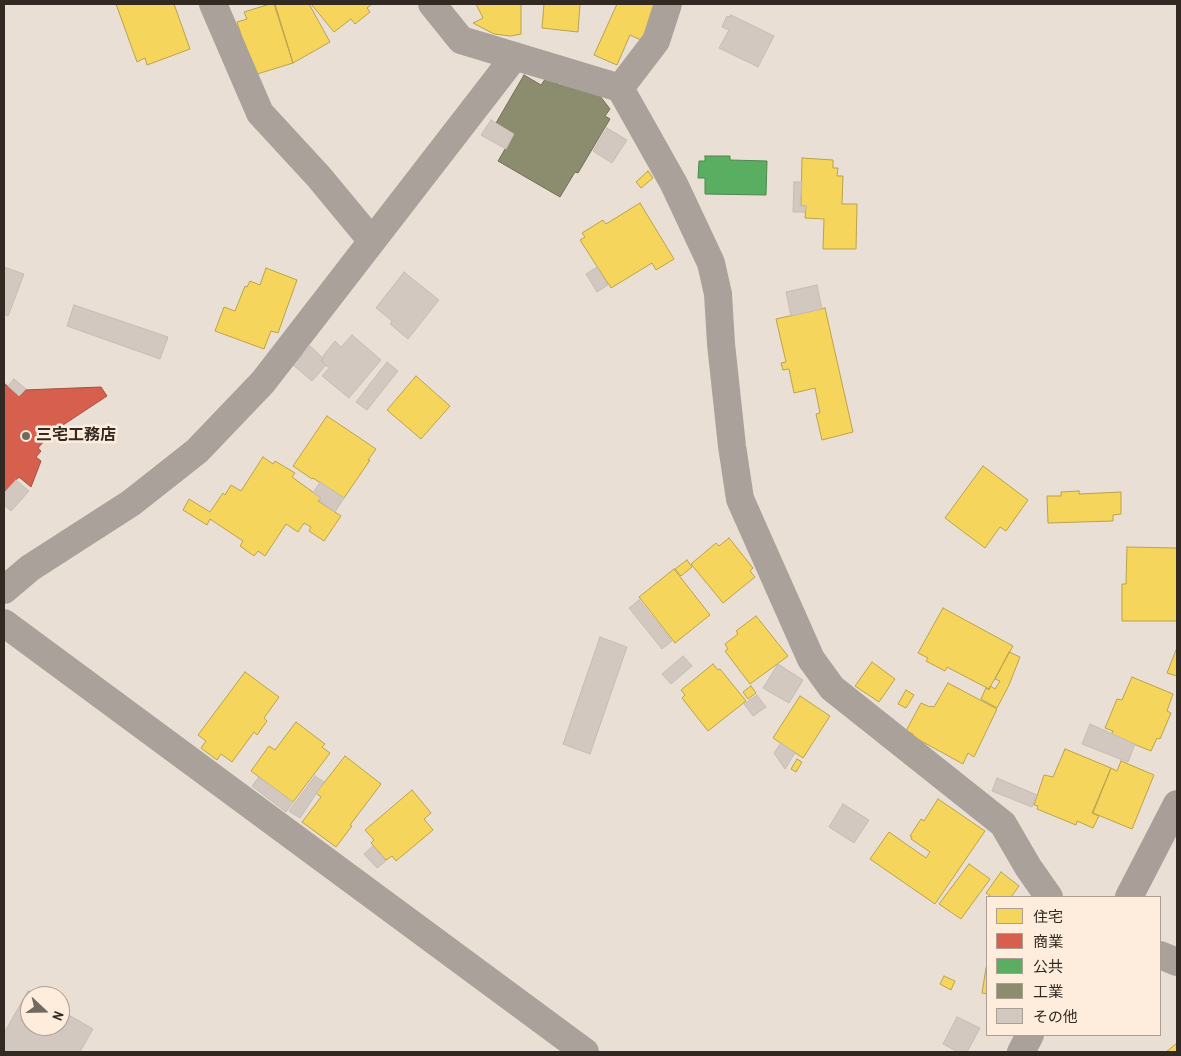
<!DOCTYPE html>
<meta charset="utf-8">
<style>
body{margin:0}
#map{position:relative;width:1181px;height:1056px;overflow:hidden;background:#eadfd4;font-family:"Archivo Narrow","Noto Sans JP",sans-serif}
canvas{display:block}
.frame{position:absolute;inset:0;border:5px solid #322a22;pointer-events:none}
.legend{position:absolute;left:986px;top:896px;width:175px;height:140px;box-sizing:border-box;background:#feeddc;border:1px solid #ac9f92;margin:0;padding:6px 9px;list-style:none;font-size:15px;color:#322a22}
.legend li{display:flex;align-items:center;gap:10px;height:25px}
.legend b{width:25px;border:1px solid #ac9f92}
.north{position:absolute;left:20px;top:986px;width:50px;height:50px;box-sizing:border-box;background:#feeddc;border:1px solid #ac9f92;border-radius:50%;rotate:111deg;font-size:14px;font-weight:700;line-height:20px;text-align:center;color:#322a22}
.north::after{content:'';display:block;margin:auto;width:18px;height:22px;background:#726960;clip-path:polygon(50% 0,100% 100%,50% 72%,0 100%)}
</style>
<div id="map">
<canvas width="1181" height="1056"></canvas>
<div class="frame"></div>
<ul class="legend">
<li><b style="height:14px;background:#f6d55c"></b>住宅</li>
<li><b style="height:14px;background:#d6604d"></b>商業</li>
<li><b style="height:14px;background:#5aae61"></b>公共</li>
<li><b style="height:14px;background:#8c8c6e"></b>工業</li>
<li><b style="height:14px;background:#d2c8bf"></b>その他</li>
</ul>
<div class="north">N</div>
</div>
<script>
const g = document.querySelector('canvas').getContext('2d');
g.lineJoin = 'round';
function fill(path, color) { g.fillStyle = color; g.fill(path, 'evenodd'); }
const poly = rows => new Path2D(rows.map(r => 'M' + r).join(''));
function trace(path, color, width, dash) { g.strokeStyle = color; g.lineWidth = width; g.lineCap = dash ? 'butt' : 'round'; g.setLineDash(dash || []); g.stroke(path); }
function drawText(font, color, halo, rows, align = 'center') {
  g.font = font + ' "Archivo Narrow","Noto Sans JP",sans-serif'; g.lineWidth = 5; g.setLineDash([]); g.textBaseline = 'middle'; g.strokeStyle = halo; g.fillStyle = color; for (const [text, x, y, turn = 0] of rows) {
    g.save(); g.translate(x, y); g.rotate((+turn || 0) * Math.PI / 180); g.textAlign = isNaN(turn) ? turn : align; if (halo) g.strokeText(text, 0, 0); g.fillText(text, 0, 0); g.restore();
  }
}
const homes = poly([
 [116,4,174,4,190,49,147,65,145,58,137,62,116,4],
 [270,4,274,4,293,63,254,75,237,22,247,19,244,12,270,4],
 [275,4,309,4,330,42,293,63,275,4],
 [311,4,372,4,367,8,370,12,355,24,351,19,334,32,311,4],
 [476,4,521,4,521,34,511,36,494,34,473,23,483,18,476,4],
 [544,4,580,4,578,32,542,28,544,4],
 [617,4,660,4,643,41,630,35,617,65,594,55,617,4],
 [802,158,833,160,833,168,838,168,837,176,843,176,842,204,857,204,856,249,823,249,824,219,805,218,806,206,801,206,802,158],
 [648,171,653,178,641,188,636,182,648,171],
 [640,203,674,259,656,270,652,263,611,288,580,240,585,237,582,233,603,220,606,224,640,203],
 [266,268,297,280,278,333,271,331,264,349,215,331,224,307,235,311,245,286,247,287,250,281,260,285,266,268],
 [825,308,853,432,822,440,816,414,820,413,815,388,794,393,789,369,783,370,781,363,786,362,776,319,825,308],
 [416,376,450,406,421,439,387,410,416,376],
 [327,416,376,449,368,460,370,460,344,498,313,478,312,479,293,466,327,416],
 [263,457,273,464,275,461,295,473,292,477,321,498,318,501,341,516,324,541,309,531,311,527,304,523,298,532,286,524,265,556,258,551,254,556,240,546,243,541,210,519,207,525,183,510,189,499,210,512,223,493,225,495,231,485,241,491,263,457],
 [983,466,1028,500,1006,531,1000,527,985,548,945,518,983,466],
 [1079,491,1079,494,1121,492,1121,514,1113,515,1113,521,1048,523,1047,496,1061,496,1061,492,1079,491],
 [729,538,753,568,750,571,755,577,723,603,691,564,716,543,719,546,729,538],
 [1127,547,1177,548,1177,621,1122,621,1122,584,1126,584,1127,547],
 [687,560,692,567,681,576,675,569,687,560],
 [674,569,710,615,675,643,639,597,674,569],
 [943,608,1013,646,989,689,947,667,945,671,926,661,928,658,918,653,943,608],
 [756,616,788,656,750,684,725,651,728,649,725,644,738,634,736,631,756,616],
 [1176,650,1177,650,1177,676,1167,673,1176,650],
 [1009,652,1020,657,1009,685,997,708,981,699,986,688,989,690,990,686,995,689,1000,681,995,679,1009,652],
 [872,662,895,679,879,702,855,686,872,662],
 [713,664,718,670,720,669,746,701,708,731,682,698,685,695,681,690,713,664],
 [245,672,279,697,264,718,267,721,257,735,254,732,232,762,221,754,217,760,201,748,206,741,198,735,245,672],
 [1132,677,1173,694,1167,711,1171,713,1160,739,1157,738,1151,751,1111,735,1113,731,1105,728,1117,699,1122,700,1132,677],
 [948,683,997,709,974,757,968,753,963,764,912,736,913,734,906,731,921,703,930,707,931,706,934,707,948,683],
 [751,686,756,693,748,699,743,692,751,686],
 [906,690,914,695,906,708,898,704,906,690],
 [800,696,830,716,803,758,773,738,800,696],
 [296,722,325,744,322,747,330,753,293,802,251,771,269,746,275,750,296,722],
 [1065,749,1111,768,1092,813,1099,816,1093,828,1077,821,1076,825,1037,809,1038,806,1034,805,1044,775,1053,777,1065,749],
 [345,756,381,784,350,825,352,826,336,847,302,822,321,797,316,793,345,756],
 [797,759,802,762,796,772,791,769,797,759],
 [1121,761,1154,775,1132,829,1093,813,1111,768,1117,771,1121,761],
 [412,790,431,813,424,819,433,830,396,861,392,856,386,860,371,843,374,840,365,830,412,790],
 [938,799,985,831,935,904,870,859,889,832,926,858,930,852,911,839,912,837,910,836,921,819,924,821,938,799],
 [969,864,990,879,961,919,939,904,969,864],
 [1001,872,1019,886,1011,897,992,897,986,893,1001,872],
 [986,968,987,968,987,994,982,993,986,968],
 [944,976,955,981,951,990,940,984,944,976],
 [1177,1043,1177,1052,1166,1052,1177,1043]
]);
fill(homes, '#f6d55c');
trace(homes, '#bba24b', 1);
const shops = poly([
 [4,383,19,396,24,390,101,387,107,396,63,425,60,423,38,448,41,451,36,457,41,461,31,487,19,477,4,493,4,383]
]);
fill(shops, '#d6604d');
trace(shops, '#a55040', 1);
const public = poly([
 [705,156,730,156,730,160,767,161,766,195,705,194,705,178,698,178,699,161,705,161,705,156]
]);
fill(public, '#5aae61');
trace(public, '#4e864e', 1);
const industry = poly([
 [524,75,541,85,546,78,561,86,564,81,579,84,600,96,610,109,605,116,610,119,578,173,575,172,560,197,498,161,514,134,496,123,524,75]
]);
fill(industry, '#8c8c6e');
trace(industry, '#716f57', 1);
const building = poly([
 [731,15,774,36,758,67,719,48,729,30,722,27,727,16,730,17,731,15],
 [491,120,514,134,506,149,481,135,491,120],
 [607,128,627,140,612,163,593,151,607,128],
 [794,182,802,182,800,206,806,206,805,212,793,212,794,182],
 [4,267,24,274,8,316,4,314,4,267],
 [597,267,608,285,597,292,586,274,597,267],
 [404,272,439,300,408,339,390,324,392,321,376,308,404,272],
 [817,285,822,309,791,316,786,292,817,285],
 [74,305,168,337,160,359,67,326,74,305],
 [352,335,381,360,349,398,322,376,329,368,321,361,324,357,323,356,335,341,341,347,352,335],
 [310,346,323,358,321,361,326,365,312,381,293,365,310,346],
 [387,362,398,371,367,410,356,402,387,362],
 [14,379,26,389,19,396,8,386,14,379],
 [16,480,29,491,11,511,4,505,4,493,16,480],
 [320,482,344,498,335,512,319,501,321,498,313,493,320,482],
 [639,600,672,641,662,649,629,608,639,600],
 [600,637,627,647,590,754,563,744,600,637],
 [683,656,692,666,671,684,662,674,683,656],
 [778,664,803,680,789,703,763,688,778,664],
 [757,695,766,707,753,716,744,704,757,695],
 [1090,724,1135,744,1128,762,1082,744,1090,724],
 [781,743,795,753,785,769,774,753,781,743],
 [315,776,324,782,300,818,289,811,315,776],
 [259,777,293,802,286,812,252,786,259,777],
 [997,778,1037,795,1032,807,992,791,997,778],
 [843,804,869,820,854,843,829,827,843,804],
 [373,846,386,861,377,868,364,854,373,846],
 [28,991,36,996,30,996,30,1026,60,1026,60,1010,93,1029,80,1052,4,1052,4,1033,28,991],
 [957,1017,980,1028,967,1052,958,1052,943,1044,957,1017]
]);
fill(building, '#d2c8bf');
trace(building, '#c5bcb3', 1);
trace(poly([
 [213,4,260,113,319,177,372,241],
 [432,4,461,40,620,88,674,184,711,263,718,294,721,344,732,446,740,499,811,659,832,688,1003,824,1028,867,1049,897],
 [620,88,656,41,668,4],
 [4,590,30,568,131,503,197,451,263,382,515,56],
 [4,623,585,1052],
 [1160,955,1177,962],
 [1021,1052,1030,1035]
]), '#a9a19a', 28);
trace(poly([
 [1129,897,1177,804]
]), '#a99f98', 28);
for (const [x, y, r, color] of [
 [26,436,5,"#726960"]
]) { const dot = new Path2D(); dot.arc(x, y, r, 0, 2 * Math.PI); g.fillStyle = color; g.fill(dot); trace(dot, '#feeddc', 2); }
drawText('bold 16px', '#322a22', '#feeddc', [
 ["三宅工務店",36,436]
], 'left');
</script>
